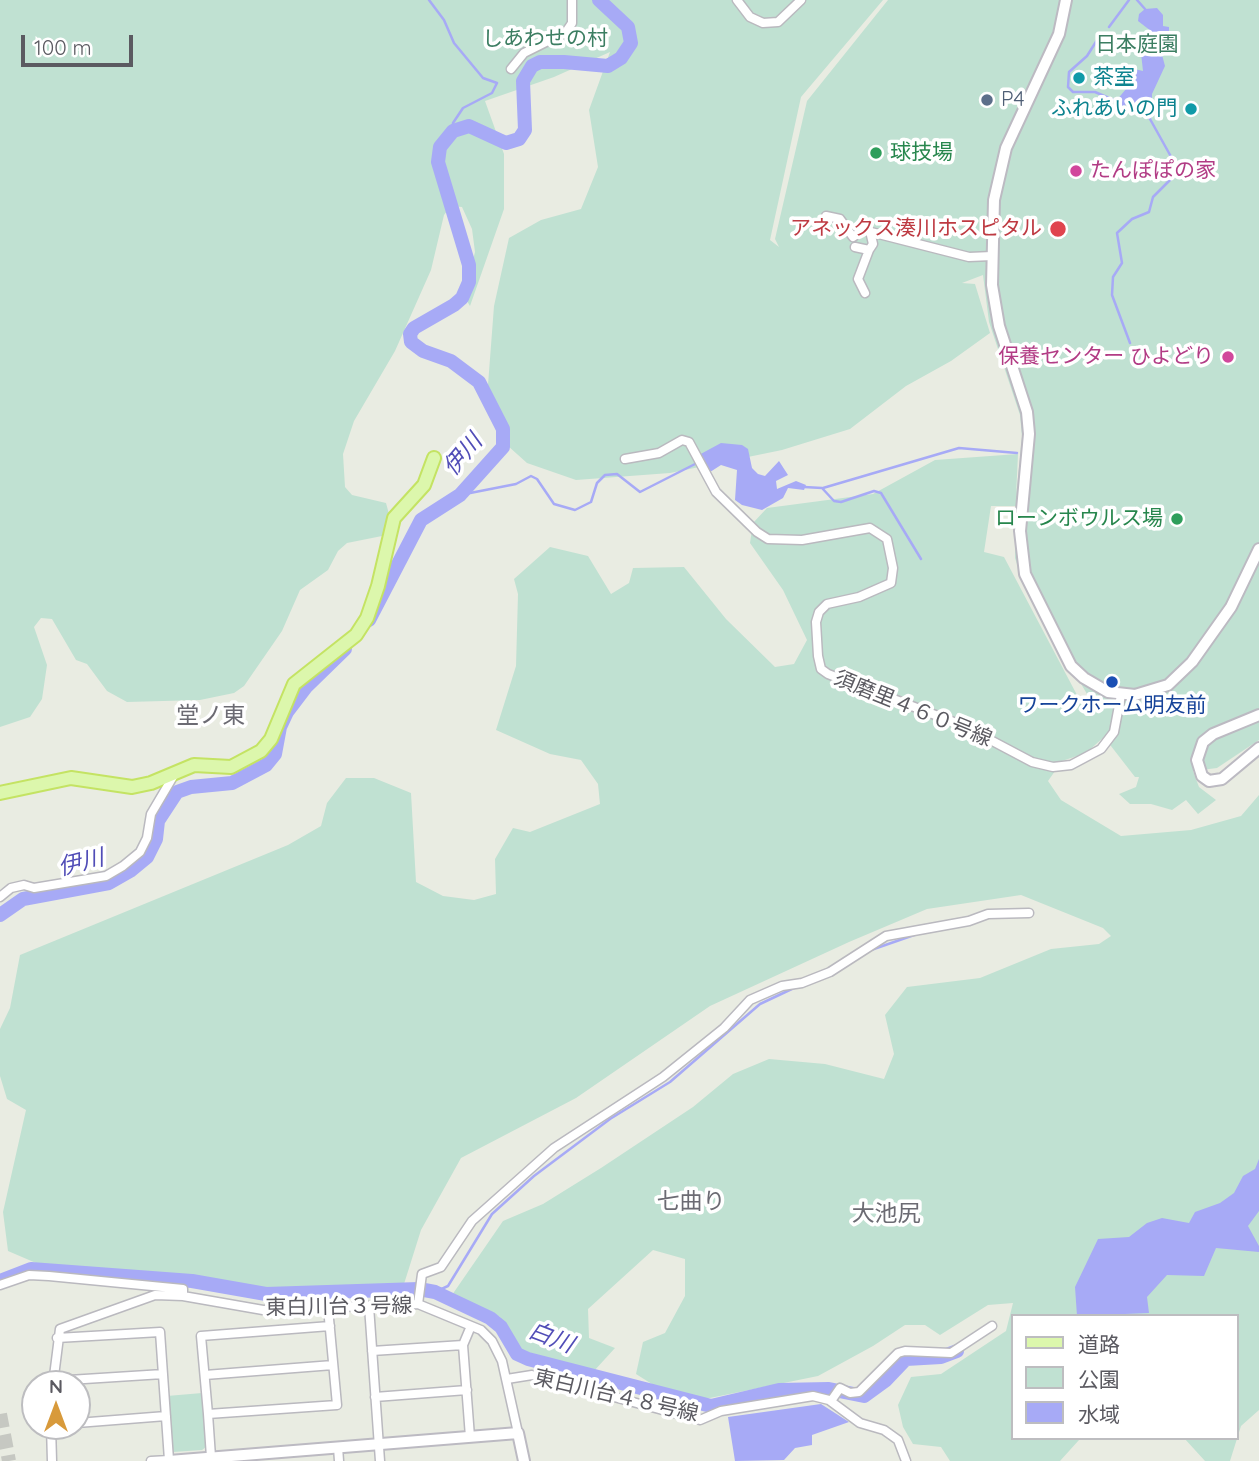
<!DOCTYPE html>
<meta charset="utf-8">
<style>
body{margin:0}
#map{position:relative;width:1259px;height:1461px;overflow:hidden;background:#e9ece2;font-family:Quicksand,"Noto Sans JP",sans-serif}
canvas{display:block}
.legend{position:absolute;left:1011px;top:1314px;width:228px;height:126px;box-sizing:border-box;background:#fff;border:2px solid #bdbdc0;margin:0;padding:9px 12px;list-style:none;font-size:21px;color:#5b5a61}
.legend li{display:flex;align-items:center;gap:14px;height:35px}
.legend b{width:35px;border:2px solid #bdbdc0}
.north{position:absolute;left:21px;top:1370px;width:70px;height:70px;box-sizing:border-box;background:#fff;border:2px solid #bdbdc0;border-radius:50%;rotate:0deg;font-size:19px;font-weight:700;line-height:28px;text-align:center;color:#5b5a61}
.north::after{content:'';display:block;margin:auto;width:24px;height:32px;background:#d89a3b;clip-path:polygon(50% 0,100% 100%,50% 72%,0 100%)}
.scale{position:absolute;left:21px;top:35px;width:112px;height:32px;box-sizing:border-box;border:4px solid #5b5a61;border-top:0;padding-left:9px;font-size:21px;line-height:24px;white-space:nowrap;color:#5b5a61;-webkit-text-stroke:5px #fff;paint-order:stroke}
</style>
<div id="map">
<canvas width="1259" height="1461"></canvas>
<ul class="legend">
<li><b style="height:9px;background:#dcf7ac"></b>道路</li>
<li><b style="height:19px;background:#c0e1d2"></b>公園</li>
<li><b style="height:19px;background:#a7aaf6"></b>水域</li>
</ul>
<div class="north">N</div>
<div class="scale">100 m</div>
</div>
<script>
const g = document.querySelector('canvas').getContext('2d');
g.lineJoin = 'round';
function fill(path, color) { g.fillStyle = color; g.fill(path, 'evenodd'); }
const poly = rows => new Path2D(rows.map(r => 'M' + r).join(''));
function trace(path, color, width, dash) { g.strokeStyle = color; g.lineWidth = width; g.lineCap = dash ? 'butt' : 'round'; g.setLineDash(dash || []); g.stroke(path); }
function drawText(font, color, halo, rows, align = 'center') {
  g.font = font + ' Quicksand,"Noto Sans JP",sans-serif'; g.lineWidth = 7; g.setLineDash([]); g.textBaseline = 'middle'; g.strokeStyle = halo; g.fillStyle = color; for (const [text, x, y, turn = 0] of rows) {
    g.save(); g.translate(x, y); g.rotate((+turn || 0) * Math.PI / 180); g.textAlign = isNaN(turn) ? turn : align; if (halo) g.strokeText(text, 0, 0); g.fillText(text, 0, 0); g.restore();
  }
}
fill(poly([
 [0,0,883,0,801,97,770,240,779,247,775,239,807,101,888,0,1259,0,1259,740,1217,768,1193,771,1199,787,1216,800,1198,814,1186,800,1172,810,1151,804,1130,804,1119,794,1136,787,1139,777,1135,777,1104,737,1086,753,1062,761,1048,781,1061,800,1121,836,1191,830,1241,816,1259,795,1259,1410,1241,1426,1230,1461,1205,1461,1184,1438,1236,1438,1236,1316,1012,1316,1012,1438,1079,1440,1060,1461,950,1461,941,1447,913,1444,903,1427,898,1405,911,1377,941,1374,1006,1331,1013,1303,988,1305,940,1335,925,1325,905,1325,873,1346,818,1376,705,1399,655,1386,636,1374,643,1342,665,1333,685,1296,685,1259,653,1250,588,1309,589,1338,615,1348,594,1371,520,1350,500,1317,452,1295,503,1221,543,1204,601,1168,693,1107,733,1074,769,1059,825,1064,884,1079,894,1054,885,1015,907,987,980,978,1051,949,1099,944,1111,936,1103,928,1021,895,927,909,849,942,710,1006,576,1098,461,1158,421,1230,404,1284,262,1291,196,1276,43,1266,8,1251,3,1212,26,1110,7,1099,0,1076,0,1029,10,1008,20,955,288,845,321,826,327,803,346,778,374,778,411,793,416,882,443,896,474,900,496,894,495,859,513,828,530,832,600,804,598,784,581,760,550,754,496,730,516,666,518,594,514,579,550,547,588,556,611,594,629,583,633,568,684,567,726,619,775,667,794,664,807,640,783,590,750,543,753,523,767,508,873,494,935,460,1018,454,1016,497,1022,437,1020,415,989,322,983,275,962,283,975,284,990,333,951,361,906,386,850,429,782,450,670,473,576,480,527,463,498,437,487,398,494,306,509,238,541,220,581,209,598,167,589,110,610,52,554,77,485,101,504,154,504,209,470,306,464,296,475,252,472,229,462,207,451,206,444,215,431,270,395,351,354,421,343,454,345,487,352,495,386,503,389,514,382,536,347,543,338,551,328,570,300,590,282,631,244,686,234,693,200,700,127,702,107,691,87,664,76,660,52,619,41,618,34,627,47,665,42,699,30,717,0,727],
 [991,506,1016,506,1015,558,1025,588,1087,694,1086,712,1004,557,984,552],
 [202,1393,206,1447,202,1450,173,1452,167,1396]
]), '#c0e1d2');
fill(poly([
 [1157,8,1163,15,1163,26,1169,27,1169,39,1166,50,1161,51,1165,66,1152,94,1152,118,1145,119,1142,107,1137,105,1126,113,1127,103,1122,109,1116,101,1126,89,1124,77,1130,68,1143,71,1140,44,1149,40,1151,31,1138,21,1139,14,1145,9],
 [721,443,742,445,748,449,752,468,758,474,765,476,779,461,788,475,776,481,777,489,796,481,806,485,804,490,788,488,783,498,762,510,742,505,735,500,737,470,721,465,707,474,697,456],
 [1259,1159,1259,1211,1248,1226,1259,1246,1259,1252,1216,1248,1204,1276,1167,1275,1147,1297,1149,1313,1077,1316,1075,1287,1098,1239,1129,1237,1147,1223,1162,1218,1189,1223,1195,1212,1220,1203,1234,1193,1243,1176,1255,1169],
 [821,1404,849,1422,812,1435,812,1445,795,1448,784,1460,735,1461,728,1417]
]), '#a7aaf6');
trace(poly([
 [429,0,444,20,454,43,483,78,497,83,492,93,463,108,453,123,453,131],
 [1137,0,1145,9],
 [1109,27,1129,0],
 [1099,37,1087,56,1069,72,1068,87,1073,92,1095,92,1116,101],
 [1130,343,1112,295,1113,277,1122,263,1117,233,1132,219,1149,212,1153,197,1179,171,1150,119],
 [804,487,822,488,834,501,841,502,874,491,881,493,921,559],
 [823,488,959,448,1017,453],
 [460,495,516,484,531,476,537,479,554,504,575,510,591,502,597,483,605,475,617,474,640,492,697,463],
 [829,976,871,950,917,934],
 [435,1292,448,1286,492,1214,534,1176,610,1119,670,1082,760,1004,796,987]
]), '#a7aaf6', 2.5);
trace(poly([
 [369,620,421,520,460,495,503,447,503,429,479,382,451,361,423,351,411,342,410,334,414,328,454,305,462,298,469,282,469,265,438,162,440,147,453,131,469,126,506,143,519,139,525,130,523,81,532,66,540,62,564,62,608,66,621,58,631,43,628,27,599,0],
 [0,915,23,899,109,883,130,871,147,857,156,839,158,821,177,792,191,787,232,783,266,765,275,754,280,727,287,712,306,687,345,649],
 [0,1281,31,1269,192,1281,266,1294,419,1289,435,1292,490,1318,501,1327,517,1354,528,1359,711,1406,779,1390,829,1389,864,1396,886,1380,906,1359,941,1357,957,1351]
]), '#a7aaf6', 14);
trace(poly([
 [0,1414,9,1461]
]), '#c6c8c2', 14, [14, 7]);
const street = poly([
 [737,0,750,17,763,23,778,22,801,0],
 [511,69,524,53,566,32,572,23,572,0],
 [826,216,840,219,853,237,863,230,969,257,992,256],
 [855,247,869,250,873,244,870,231],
 [865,293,858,279,869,250],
 [625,459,659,453,682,440,689,442,716,492,757,532,768,539,802,540,870,528,887,539,893,568,891,583,859,597,827,604,819,612,816,622,818,656,821,669,828,674,964,726,1032,762,1053,767,1071,765,1101,749,1114,732,1121,695],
 [0,897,11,888,24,885,34,888,106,876,123,866,140,852,147,838,151,814,174,775],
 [0,1285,29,1275,49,1276,183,1289,183,1296],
 [418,1304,422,1274,441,1267,472,1221,554,1148,663,1077,724,1028,750,1000,782,986,802,983,830,972,886,936,969,921,988,914,1029,913],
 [369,1306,380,1461],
 [57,1338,160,1332,169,1460,151,1461],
 [372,1351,463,1345],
 [205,1375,333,1365],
 [507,1379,532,1375,700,1420,721,1411,813,1396,829,1400,860,1423,884,1430,898,1440,906,1461],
 [53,1381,163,1374],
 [53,1384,60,1329,155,1295,183,1296,263,1310,418,1304,481,1330,492,1341,502,1361,518,1433],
 [375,1397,467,1390],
 [831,1401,840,1388,850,1393,859,1392,898,1353,905,1351,951,1353,992,1326],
 [208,1414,201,1336,330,1326],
 [77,1423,166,1416],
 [51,1426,52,1461],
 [470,1437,463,1345,471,1326],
 [338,1447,339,1461],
 [211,1457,208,1414,337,1405,328,1308]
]);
const secondary = poly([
 [1066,0,1059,34,1006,148,994,200,992,285,999,326,1027,412,1029,434,1020,531,1025,574,1071,666,1084,678,1108,692,1135,695,1168,685,1192,662,1231,607,1259,549],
 [1259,715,1213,734,1203,742,1197,760,1202,776,1209,781,1222,779,1259,748],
 [169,1461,518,1433,524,1461]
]);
const primary = poly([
 [0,793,71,778,132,787,151,783,194,765,231,767,261,751,271,739,294,684,356,635,367,618,378,586,394,518,424,485,434,458]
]);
trace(street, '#bab9bf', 11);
trace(secondary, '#bcbac2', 14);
trace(primary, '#c4e363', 16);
trace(street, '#fff', 8);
trace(secondary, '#fff', 10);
trace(primary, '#dcf7ac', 12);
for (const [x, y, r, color] of [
 [1079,78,7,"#0f9aa8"],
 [987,100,7,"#5c6f8a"],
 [1191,109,7,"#0f9aa8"],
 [876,153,7,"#2e9e5b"],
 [1076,171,7,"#d1479c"],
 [1058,229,9,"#e0444e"],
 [1228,357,7,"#d1479c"],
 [1177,519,7,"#2e9e5b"],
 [1112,682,7,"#1a4fb4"]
]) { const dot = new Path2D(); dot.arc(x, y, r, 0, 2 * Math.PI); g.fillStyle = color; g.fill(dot); trace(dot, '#fff', 2.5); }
drawText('21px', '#3c7e62', '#fff', [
 ["しあわせの村",545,39],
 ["日本庭園",1137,45]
]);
drawText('21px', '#0d838f', '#fff', [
 ["茶室",1093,78],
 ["ふれあいの門",1177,109,"right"]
], 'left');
drawText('21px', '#4e5e75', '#fff', [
 ["P4",1001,100]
], 'left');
drawText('21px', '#27864d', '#fff', [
 ["球技場",890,153],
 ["ローンボウルス場",1163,519,"right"]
], 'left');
drawText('21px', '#b23c85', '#fff', [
 ["たんぽぽの家",1090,171],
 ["保養センター ひよどり",1214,357,"right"]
], 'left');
drawText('21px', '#be3a42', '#fff', [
 ["アネックス湊川ホスピタル",1042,229]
], 'right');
drawText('21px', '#164399', '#fff', [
 ["ワークホーム明友前",1112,706]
]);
drawText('21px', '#5b5a61', '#fff', [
 ["須磨里４６０号線",913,709,22],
 ["東白川台３号線",339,1307,-1],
 ["東白川台４８号線",616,1396,13]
]);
drawText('italic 23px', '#514db7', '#fff', [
 ["伊川",463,455,-50],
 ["伊川",81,863,-14],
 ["白川",551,1338,21]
]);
drawText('23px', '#6c6b73', '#fff', [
 ["堂ノ東",211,716],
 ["七曲り",691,1202],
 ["大池尻",886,1214]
]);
</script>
